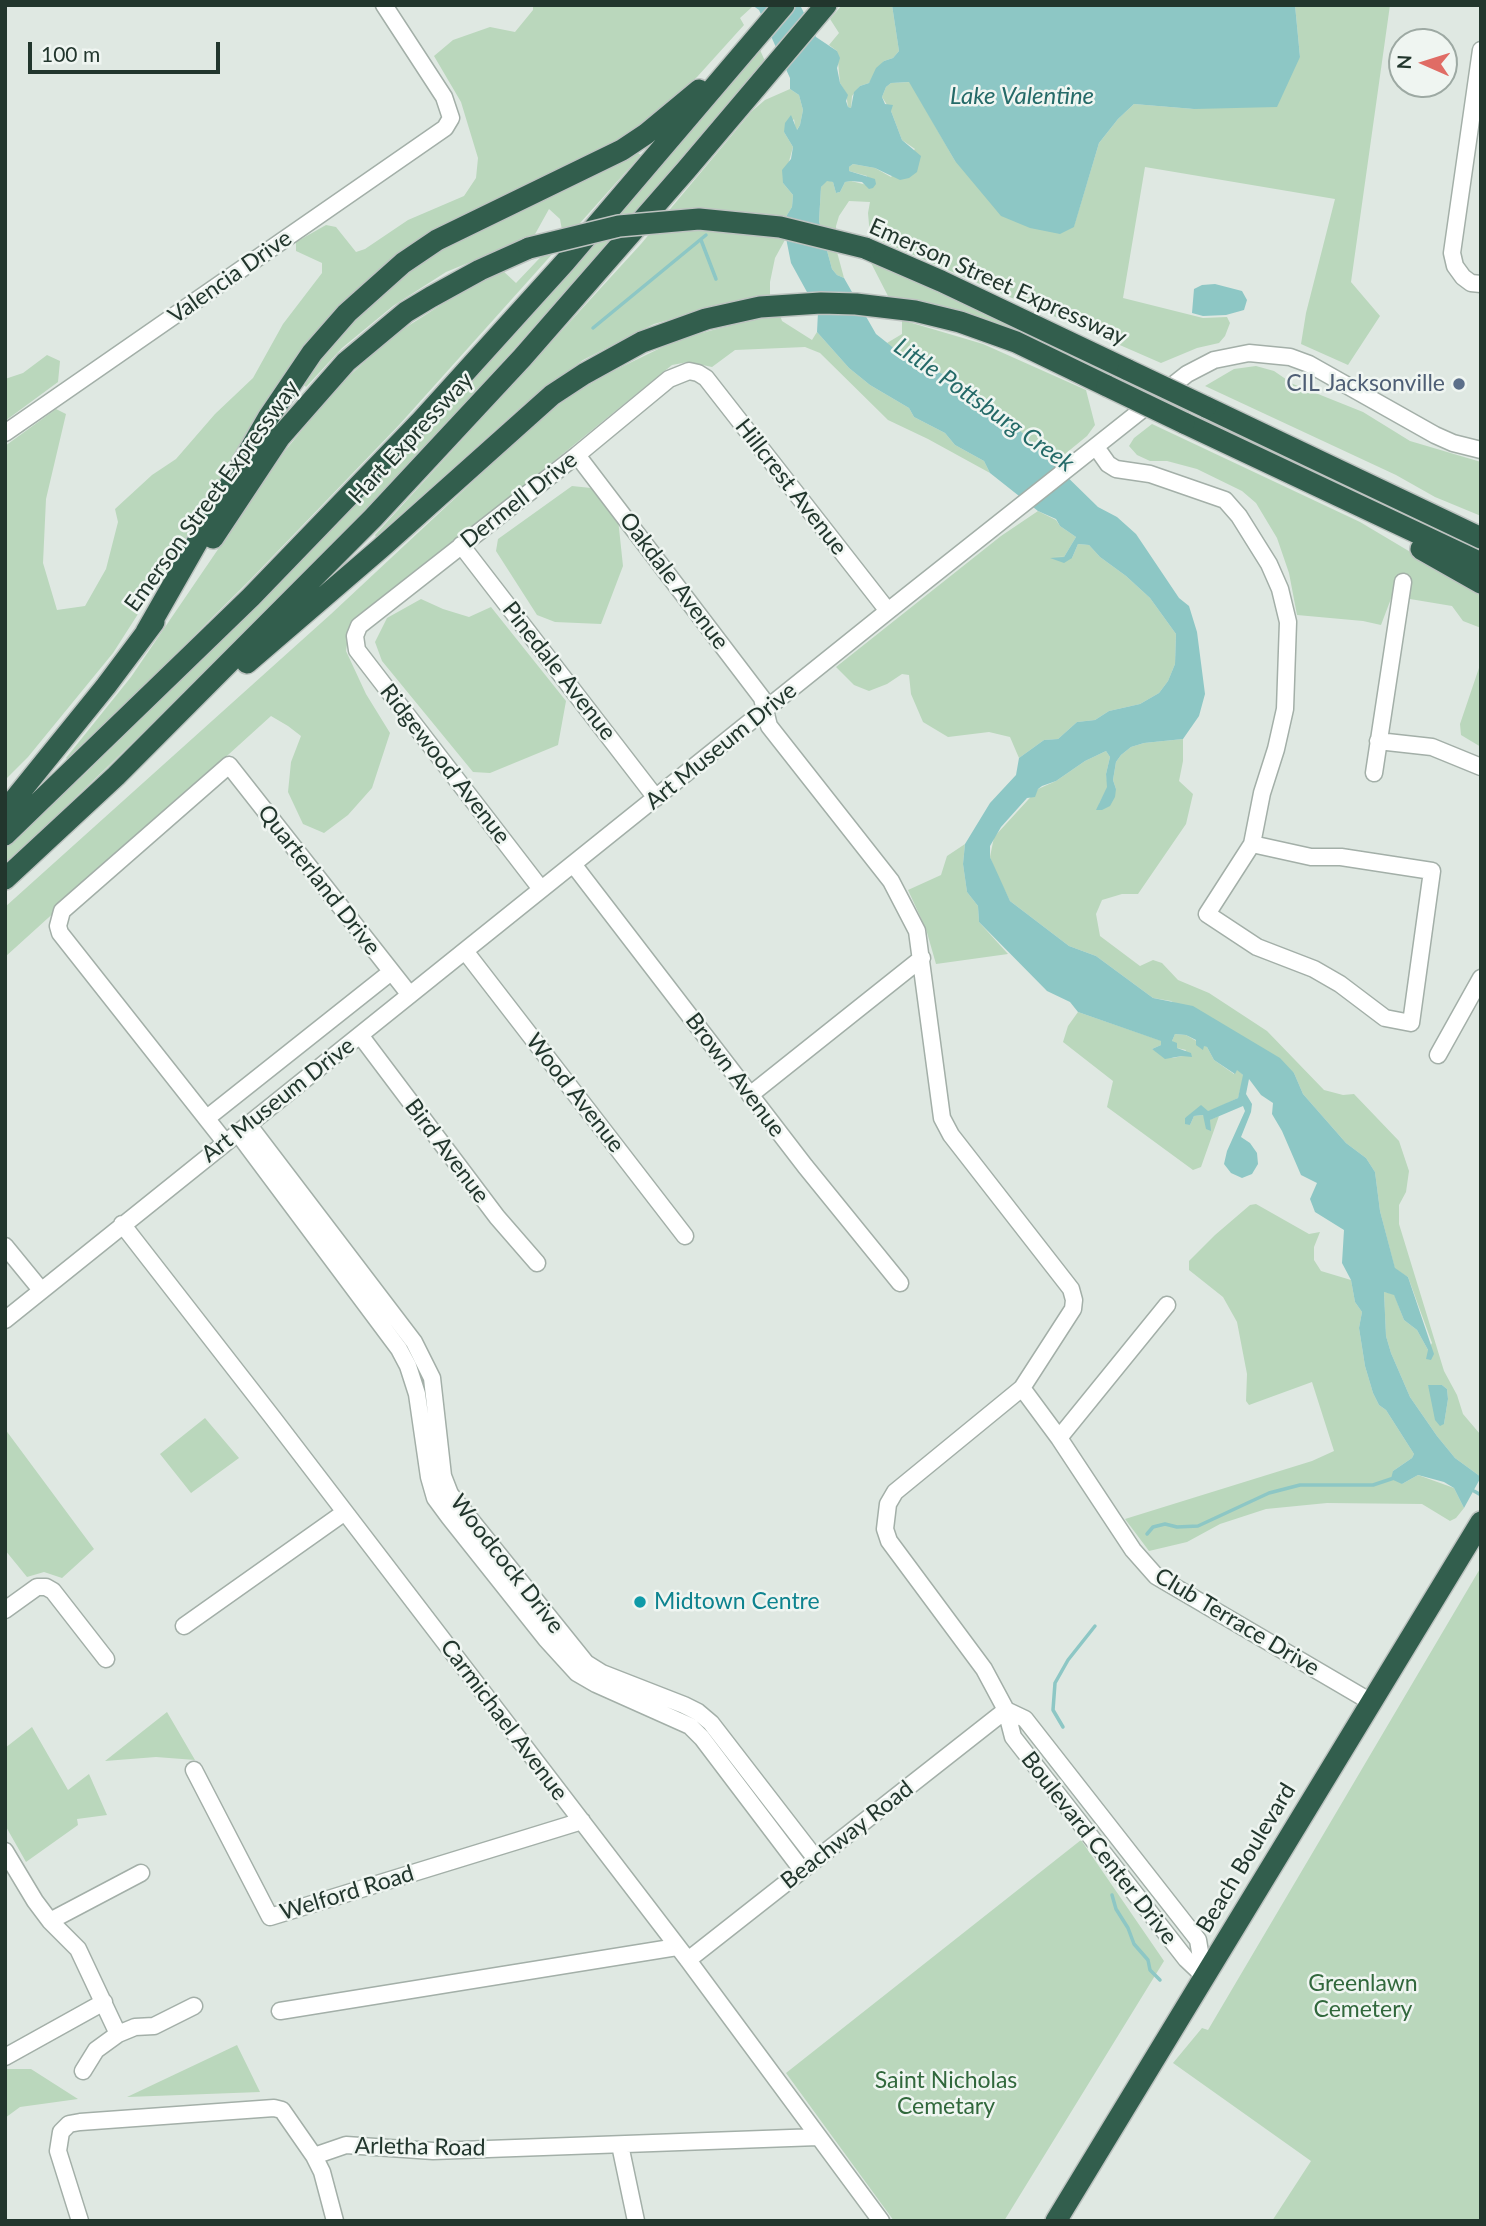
<!DOCTYPE html>
<style>
body{margin:0}
#map{position:relative;width:1486px;height:2226px;overflow:hidden;background:#dfe8e2;font-family:Lato,sans-serif}
canvas{display:block}
.frame{position:absolute;inset:0;border:7px solid #22362d;pointer-events:none}
.north{position:absolute;left:1388px;top:28px;width:70px;height:70px;box-sizing:border-box;background:#eff5f1;border:2px solid #9da9a3;border-radius:50%;rotate:273deg;font-size:19px;font-weight:700;line-height:28px;text-align:center;color:#22362d}
.north::after{content:'';display:block;margin:auto;width:24px;height:32px;background:#e06c65;clip-path:polygon(50% 0,100% 100%,50% 72%,0 100%)}
.scale{position:absolute;left:28px;top:42px;width:192px;height:32px;box-sizing:border-box;border:4px solid #22362d;border-top:0;padding-left:9px;font-size:21px;line-height:24px;white-space:nowrap;color:#22362d;-webkit-text-stroke:5px #eff5f1;paint-order:stroke}
</style>
<div id="map">
<canvas width="1486" height="2226"></canvas>
<div class="frame"></div>
<div class="north">N</div>
<div class="scale">100 m</div>
</div>
<script>
const g = document.querySelector('canvas').getContext('2d');
g.lineJoin = 'round';
function fill(path, color) { g.fillStyle = color; g.fill(path, 'evenodd'); }
const poly = rows => new Path2D(rows.map(r => 'M' + r).join(''));
function trace(path, color, width, dash) { g.strokeStyle = color; g.lineWidth = width; g.lineCap = dash ? 'butt' : 'round'; g.setLineDash(dash || []); g.stroke(path); }
function drawText(font, color, halo, rows, align = 'center') {
  g.font = font + ' Lato,sans-serif'; g.lineWidth = 5; g.setLineDash([]); g.textBaseline = 'middle'; g.strokeStyle = halo; g.fillStyle = color; for (const [text, x, y, turn = 0] of rows) {
    g.save(); g.translate(x, y); g.rotate((+turn || 0) * Math.PI / 180); g.textAlign = isNaN(turn) ? turn : align; if (halo) g.strokeText(text, 0, 0); g.fillText(text, 0, 0); g.restore();
  }
}
fill(poly([
 [533,5,752,5,752,7,740,18,744,25,697,77,650,120,617,142,431,235,261,412,172,561,113,653,28,757,5,780,5,446,56,409,66,414,46,499,43,563,57,610,85,606,106,569,118,522,115,509,152,475,176,459,215,414,253,378,283,324,322,273,322,263,296,251,296,242,326,225,336,227,356,252,365,249,408,220,464,196,476,178,478,158,461,102,434,56,453,40,490,27,515,32,533,10],
 [842,5,892,5,899,51,893,58,884,61,869,83,860,86,852,96,851,108,848,107,846,93,840,83,837,51,829,45,839,33,830,19],
 [1295,5,1390,5,1351,282,1380,316,1348,365,1301,344,1306,313,1335,199,1145,167,1123,298,1203,318,1227,317,1230,323,1225,336,1219,343,1197,348,1161,363,870,236,868,213,870,202,849,201,839,216,836,226,837,252,844,278,837,275,832,269,819,221,821,187,827,180,833,182,836,193,840,192,845,182,851,181,867,185,867,176,849,171,849,167,853,164,875,168,891,177,915,149,902,140,891,111,882,97,886,87,891,83,910,82,955,161,1074,226,1099,143,1118,119,1134,104,1194,109,1300,57],
 [760,50,765,61,673,171,428,445,224,655,5,865,5,847,86,773,217,645,346,513,582,258],
 [790,89,799,95,803,110,800,125,796,131,794,119,784,132,793,147,783,183,793,195,792,207,787,215,786,238,775,258,770,282,770,296,734,302,654,324,583,360,523,405,376,537,375,535,641,244,752,111,765,100],
 [636,152,641,155,399,425,251,579,69,760,66,758,131,677,285,451,335,389,394,335,458,294,502,270,516,283,554,243,562,230,560,219,549,209,534,236,446,272,393,306,342,348,306,387,302,383,318,354,419,258,582,178,584,181],
 [870,261,912,277,1027,332,1025,336,932,305,888,296],
 [780,315,782,321,812,340,817,332,849,368,870,385,909,408,914,417,945,433,955,445,984,461,990,473,928,439,888,420,820,353,805,347,735,350,712,367,688,362,672,365,350,627,346,651,366,694,390,733,372,788,348,815,324,833,303,824,288,792,291,762,301,736,288,726,271,716,5,957,5,907,331,614,541,418,575,393,609,373,679,339,766,316],
 [902,320,983,344,1086,390,1095,425,1087,436,1054,463,1008,420,978,397,945,375,905,357,887,343,902,334],
 [47,355,60,361,58,382,5,421,5,379,23,373],
 [1256,366,1274,371,1293,384,1363,412,1410,441,1481,462,1481,516,1435,497,1396,475,1205,386,1234,369],
 [1152,424,1360,522,1481,594,1481,628,1463,621,1452,606,1392,596,1381,625,1363,621,1297,615,1289,573,1277,538,1256,503,1242,491,1197,469,1167,461,1150,461,1137,455,1129,446,1134,438],
 [572,486,591,488,618,519,623,566,601,624,555,622,537,615,496,551,498,539],
 [1038,511,1056,520,1060,526,1076,537,1064,557,1052,556,1072,558,1078,544,1089,545,1100,557,1126,576,1150,598,1176,634,1175,664,1168,681,1159,693,1140,704,1109,711,1095,720,1077,722,1058,739,1044,740,1019,758,1010,737,989,732,948,737,923,722,911,694,909,675,902,674,887,684,869,691,854,685,836,667,1001,536],
 [421,599,443,609,469,617,491,607,566,701,558,745,490,773,473,772,382,661,375,642,387,618],
 [1481,662,1481,747,1461,735,1460,724],
 [1183,739,1183,761,1179,781,1193,794,1186,824,1138,894,1122,894,1102,900,1096,914,1100,936,1140,966,1153,960,1162,963,1178,980,1209,993,1267,1031,1324,1090,1343,1095,1354,1094,1399,1141,1409,1171,1406,1192,1399,1205,1399,1224,1444,1371,1457,1395,1463,1414,1480,1434,1481,1477,1455,1458,1437,1436,1410,1397,1391,1353,1386,1336,1384,1292,1394,1294,1404,1320,1417,1330,1428,1350,1432,1343,1408,1277,1395,1269,1380,1211,1375,1172,1366,1158,1346,1143,1303,1094,1294,1073,1171,1001,1153,998,1096,956,1069,946,1010,901,996,873,990,857,994,837,1038,789,1056,781,1085,761,1106,751,1110,757,1106,774,1108,787,1099,804,1116,789,1113,780,1116,762,1121,755,1131,747,1144,743],
 [1428,1385,1442,1385,1447,1389,1448,1399,1444,1424],
 [965,844,963,864,967,892,978,906,979,922,1008,954,936,964,926,929,908,890,941,875,947,856],
 [1078,1012,1162,1041,1161,1045,1152,1049,1173,1058,1182,1056,1186,1050,1177,1048,1172,1041,1175,1034,1186,1035,1207,1047,1214,1060,1234,1074,1237,1069,1244,1076,1238,1098,1215,1109,1185,1118,1190,1125,1194,1116,1203,1115,1210,1130,1209,1120,1219,1116,1201,1167,1193,1170,1107,1107,1113,1081,1063,1042,1068,1026],
 [1256,1204,1309,1234,1320,1232,1314,1247,1314,1260,1321,1271,1351,1280,1355,1302,1362,1312,1359,1328,1365,1366,1373,1393,1379,1405,1386,1410,1414,1454,1412,1458,1393,1471,1402,1484,1418,1475,1454,1488,1464,1508,1456,1518,1450,1521,1422,1504,1327,1503,1266,1509,1220,1524,1187,1542,1149,1551,1125,1519,1312,1461,1334,1451,1312,1382,1249,1405,1246,1401,1247,1374,1237,1322,1223,1297,1189,1270,1189,1261,1215,1235,1250,1205],
 [205,1418,239,1458,191,1493,160,1454],
 [5,1429,94,1549,62,1578,44,1572,27,1577,5,1550],
 [1481,1567,1481,2221,1272,2221,1311,2161,1173,2063,1202,2028,1208,2030],
 [167,1712,195,1760,156,1757,105,1761],
 [32,1727,68,1790,89,1774,107,1815,77,1819,78,1825,26,1862,5,1825,5,1748],
 [1081,1840,1164,1961,1004,2221,894,2221,786,2073],
 [237,2045,260,2092,127,2097],
 [5,2069,31,2069,78,2099,20,2107,5,2118]
]), '#bad7bc');
fill(poly([
 [752,5,800,5,816,37,837,51,840,58,837,68,840,83,848,95,846,101,848,107,851,108,854,92,860,86,869,83,876,68,884,61,893,58,899,51,892,5,1295,5,1300,57,1277,107,1194,109,1134,104,1118,119,1099,143,1074,227,1060,234,1030,228,1001,216,955,161,909,82,891,83,886,87,882,97,885,104,893,105,891,111,902,140,921,156,917,172,909,178,900,180,875,168,853,164,849,167,849,171,875,179,876,184,873,188,869,189,862,182,851,181,845,182,840,192,836,193,833,182,827,181,821,187,819,221,832,269,837,275,844,278,876,334,905,357,945,375,1008,419,1098,507,1117,517,1136,534,1179,598,1189,606,1197,632,1205,694,1199,716,1183,739,1144,743,1131,747,1121,755,1116,762,1113,780,1116,789,1115,797,1110,806,1102,810,1096,810,1107,787,1106,774,1110,757,1106,751,1085,761,1056,781,1042,786,1038,789,1035,797,1027,798,1001,827,990,846,990,857,1010,901,1069,946,1096,956,1153,998,1193,1006,1280,1058,1294,1073,1303,1094,1346,1143,1366,1158,1375,1172,1380,1211,1395,1268,1408,1277,1434,1354,1431,1360,1426,1359,1428,1350,1417,1330,1404,1320,1394,1295,1384,1292,1386,1336,1391,1353,1410,1397,1437,1436,1455,1458,1481,1477,1464,1508,1454,1488,1444,1482,1418,1475,1402,1484,1391,1479,1393,1471,1412,1458,1414,1454,1386,1410,1379,1405,1373,1393,1365,1366,1359,1328,1362,1312,1355,1302,1351,1280,1342,1263,1344,1230,1315,1212,1310,1199,1317,1183,1301,1175,1282,1131,1272,1114,1273,1103,1261,1095,1249,1079,1246,1094,1252,1104,1251,1112,1241,1137,1250,1143,1257,1153,1258,1164,1252,1174,1242,1178,1231,1173,1224,1164,1227,1151,1245,1111,1243,1106,1210,1120,1211,1131,1206,1129,1203,1115,1194,1116,1190,1125,1185,1124,1185,1118,1201,1105,1208,1111,1238,1098,1243,1075,1237,1070,1235,1074,1214,1060,1207,1047,1204,1046,1203,1050,1196,1045,1196,1040,1186,1035,1175,1034,1172,1041,1177,1043,1177,1048,1191,1053,1192,1057,1182,1056,1165,1059,1152,1049,1161,1045,1161,1041,1078,1012,1070,1002,1047,991,979,922,978,906,967,892,963,864,965,844,990,803,1016,775,1019,758,1044,740,1058,739,1077,722,1095,720,1109,711,1140,704,1159,693,1168,681,1175,664,1176,634,1150,598,1126,576,1100,557,1089,545,1078,544,1072,558,1064,563,1050,558,1064,557,1076,537,1060,526,1056,519,1038,511,990,473,984,461,955,445,945,433,914,417,909,408,870,385,849,368,817,332,818,312,791,263,786,238,787,215,792,207,793,195,783,183,782,170,791,159,793,147,784,132,785,123,791,115,797,130,800,125,803,110,799,95,790,89,790,78,759,10],
 [1215,284,1242,291,1247,300,1244,310,1226,315,1203,316,1192,313,1194,289,1202,285],
 [1428,1385,1442,1385,1447,1389,1448,1399,1444,1424,1440,1426,1435,1420]
]), '#8dc7c5');
trace(poly([
 [701,240,716,279],
 [593,328,706,235],
 [1474,1491,1481,1495],
 [1147,1534,1153,1527,1165,1524,1177,1527,1198,1526,1269,1493,1300,1485,1373,1485,1394,1478],
 [1063,1727,1053,1710,1055,1683,1068,1660,1095,1626],
 [1112,1895,1116,1909,1128,1928,1134,1944,1148,1960,1150,1970,1160,1980]
]), '#8dc7c5', 3.5);
const minor = poly([
 [1481,50,1452,253,1455,266,1463,277,1471,283,1481,284],
 [5,433,445,128,451,118,444,97,384,5],
 [1096,447,1108,464,1116,469,1150,474,1225,500,1239,516,1269,564,1280,589,1288,622,1285,709,1276,749,1262,793,1252,844,1207,914,1257,947,1314,969,1340,984,1385,1018,1411,1023,1432,871,1341,857,1311,857,1252,844],
 [577,455,762,698,769,726,891,881,917,931,942,1118,951,1135,1071,1289,1074,1300,1073,1309,1022,1388,895,1492,888,1504,885,1529,889,1541,984,1669,1006,1710,1013,1737,1186,1959,1204,1976],
 [461,545,656,798],
 [1378,741,1432,747,1481,767],
 [1374,773,1403,582],
 [573,864,805,1166,900,1283],
 [541,889,357,650,355,636,359,626,577,455,669,379,689,371,698,373,706,378,888,611],
 [465,951,685,1236],
 [360,1035,497,1217,537,1263],
 [1438,1055,1481,978],
 [750,1095,922,958],
 [207,1118,391,972],
 [248,1124,414,1342,432,1378,443,1476,450,1494,586,1663,602,1673,684,1705,698,1712,711,1723,816,1859],
 [237,1132,399,1349,408,1366,417,1394,429,1477,435,1498,449,1517,546,1639,577,1673,596,1684,690,1726,702,1738,802,1870],
 [225,1142,60,933,58,926,62,911,229,765,410,995],
 [122,1224,273,1418,688,1960,881,2221],
 [5,1246,41,1290],
 [5,1320,888,611,1187,374,1214,360,1249,353,1290,357,1309,364,1435,435,1453,443,1481,450],
 [1022,1388,1059,1438,1133,1550,1156,1576,1371,1702],
 [1059,1438,1167,1305],
 [5,1610,37,1587,46,1587,53,1591,106,1659],
 [184,1626,345,1512],
 [1006,1710,1025,1719,1198,1940,1204,1976],
 [194,1770,270,1917,582,1821],
 [5,1851,35,1901,50,1921,78,1949,118,2034],
 [50,1921,141,1873],
 [688,1960,1006,1710],
 [280,2011,677,1947],
 [5,2057,104,2002],
 [83,2071,96,2050,118,2034,135,2027,154,2026,194,2006],
 [620,2145,636,2221],
 [314,2156,322,2172,335,2221],
 [80,2221,58,2151,61,2132,69,2124,80,2122,274,2108,282,2110,314,2156,346,2145,433,2151,818,2137]
]);
const highway = poly([
 [865,248,941,281,1128,370],
 [1206,407,1481,538],
 [1184,423,1481,563],
 [213,538,280,437,346,362,406,312,431,297,480,270,529,248],
 [1421,549,1481,583],
 [146,632,268,418,312,353,347,313,403,263,437,240,622,150,646,134,699,90],
 [247,663,382,547,552,395,584,374,642,342,706,319,760,307,821,303,856,304,915,311,960,322,1016,342,1107,386],
 [5,811,106,686,154,622],
 [5,835,251,597,421,421,565,262,784,5],
 [5,879,116,776,373,518,522,358,687,169,826,5],
 [1056,2221,1481,1522]
]);
trace(minor, '#a3afa8', 19);
trace(highway, '#bdc3c0', 24);
trace(minor, '#fff', 16);
trace(highway, '#325e4d', 21);
const highwayBridge = poly([
 [529,248,619,226,699,219,780,227,865,248],
 [1128,370,1206,407],
 [1107,386,1184,423]
]);
trace(highwayBridge, '#bdc3c0', 24, []);
trace(highwayBridge, '#325e4d', 21);
for (const [x, y, r, color] of [
 [1459,384,7,"#5c6f8a"],
 [640,1602,7,"#0f9aa8"]
]) { const dot = new Path2D(); dot.arc(x, y, r, 0, 2 * Math.PI); g.fillStyle = color; g.fill(dot); trace(dot, '#eff5f1', 2.5); }
drawText('23px', '#22362d', '#eff5f1', [
 ["Valencia Drive",230,277,-35],
 ["Emerson Street Expressway",998,282,24],
 ["Hart Expressway",411,438,-47],
 ["Hillcrest Avenue",791,487,52],
 ["Emerson Street Expressway",212,496,-54],
 ["Dermell Drive",519,500,-38],
 ["Oakdale Avenue",674,581,53],
 ["Pinedale Avenue",559,671,52],
 ["Art Museum Drive",721,746,-39],
 ["Ridgewood Avenue",445,764,52],
 ["Quarterland Drive",319,880,52],
 ["Brown Avenue",735,1075,53],
 ["Wood Avenue",575,1093,52],
 ["Art Museum Drive",278,1100,-38],
 ["Bird Avenue",447,1151,53],
 ["Woodcock Drive",507,1564,52],
 ["Club Terrace Drive",1237,1622,31],
 ["Carmichael Avenue",504,1720,53],
 ["Beachway Road",847,1835,-38],
 ["Boulevard Center Drive",1099,1848,52],
 ["Beach Boulevard",1246,1858,-59],
 ["Welford Road",347,1893,-17],
 ["Arletha Road",420,2147,1]
]);
drawText('23px', '#4e5e75', '#eff5f1', [
 ["CIL Jacksonville",1445,384]
], 'right');
drawText('23px', '#0d838f', '#eff5f1', [
 ["Midtown Centre",654,1602]
], 'left');
drawText('23px', '#31683c', '#eff5f1', [
 ["Greenlawn",1363,1984],
 ["Cemetery",1363,2010],
 ["Saint Nicholas",946,2081],
 ["Cemetary",946,2107]
]);
drawText('italic 24px', '#246a68', '#eff5f1', [
 ["Lake Valentine",1022,96],
 ["Little Pottsburg Creek",984,405,35]
]);
</script>
